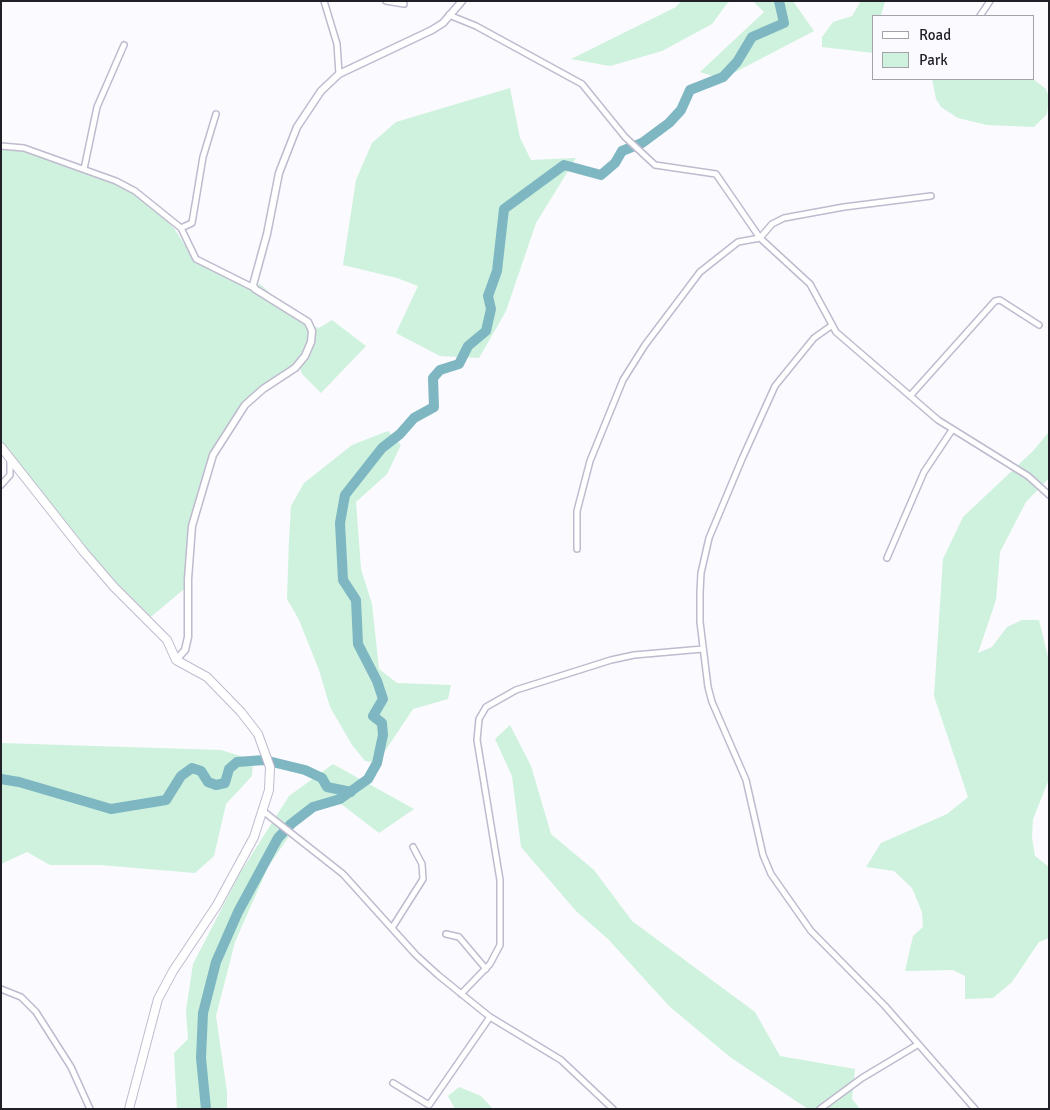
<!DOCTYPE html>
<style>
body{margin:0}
#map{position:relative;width:1050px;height:1110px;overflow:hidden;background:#fbfafe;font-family:Signika,sans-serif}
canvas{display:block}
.frame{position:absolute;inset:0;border:2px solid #211f27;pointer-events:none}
.legend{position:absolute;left:872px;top:15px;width:162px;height:65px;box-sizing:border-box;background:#fbfafe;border:1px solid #a4a2a8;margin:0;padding:6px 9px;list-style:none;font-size:15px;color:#211f27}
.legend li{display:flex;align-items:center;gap:10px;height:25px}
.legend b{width:25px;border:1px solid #a4a2a8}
</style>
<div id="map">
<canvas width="1050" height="1110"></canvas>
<div class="frame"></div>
<ul class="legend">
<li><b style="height:6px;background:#fff"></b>Road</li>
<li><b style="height:14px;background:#cef2dd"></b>Park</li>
</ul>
</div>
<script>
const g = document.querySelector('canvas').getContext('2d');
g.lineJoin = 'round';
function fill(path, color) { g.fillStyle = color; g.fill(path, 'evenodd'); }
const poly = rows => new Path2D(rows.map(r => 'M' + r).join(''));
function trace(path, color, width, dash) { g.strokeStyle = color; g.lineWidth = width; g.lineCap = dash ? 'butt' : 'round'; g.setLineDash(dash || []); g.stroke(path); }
fill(poly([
 [681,1,729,1,712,24,662,51,610,66,571,59,676,7],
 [753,1,793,1,814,31,722,79,700,72,764,12],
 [861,1,885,1,881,16,874,16,874,53,822,47,822,37,833,22,852,16],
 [932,79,1033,79,1046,89,1049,98,1047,114,1034,127,987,125,958,118,941,107,936,99],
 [510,88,520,138,531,160,576,158,536,223,506,311,479,358,440,356,396,333,418,286,397,278,343,265,356,180,372,143,396,122],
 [1,148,23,148,96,175,131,192,159,213,174,228,191,255,255,286,260,284,278,300,306,316,311,325,319,328,332,320,366,346,321,393,302,374,298,363,252,396,217,450,195,520,190,584,146,621,115,593,1,454],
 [388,431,401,445,387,474,356,502,361,569,372,604,379,669,397,683,451,685,448,699,413,709,377,763,365,761,352,745,330,707,319,670,299,620,287,599,289,540,291,506,304,483,352,445],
 [1049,432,1049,478,1026,502,1000,552,996,600,978,653,992,647,1007,627,1022,620,1039,620,1049,661,1049,779,1033,819,1032,838,1035,856,1049,867,1049,938,1039,942,1012,982,993,998,965,999,965,976,953,970,905,971,913,936,923,927,922,912,912,888,894,871,866,867,881,843,947,814,968,797,934,696,943,559,963,517,1033,451],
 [510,725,531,766,551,834,594,870,632,921,755,1012,780,1056,855,1069,852,1099,860,1109,808,1109,730,1057,669,1006,608,939,576,911,521,847,512,776,495,739],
 [1,743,221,750,253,760,252,776,226,804,214,856,195,873,100,865,50,865,27,852,1,864],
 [333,764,414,809,379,833,341,804,306,811,268,867,235,942,216,1016,227,1092,227,1109,177,1109,174,1053,188,1039,186,1011,193,964,240,873,289,796],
 [459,1087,481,1096,493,1109,455,1109,448,1096]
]), '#cef2dd');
trace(poly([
 [1,779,19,782,111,809,166,800,181,776,192,768,201,771,208,782,216,785,225,783,229,769,237,762,264,760,305,770,322,778,327,787,351,792],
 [206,1109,201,1058,203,1013,216,962,238,912,278,838,291,824,313,807,340,799,368,779,377,763,383,735,382,723,373,716,383,699,377,681,358,644,356,600,343,580,340,523,345,495,382,448,400,434,414,418,434,407,433,378,440,370,459,364,468,346,486,331,491,309,488,296,497,271,504,209,564,165,601,175,615,163,622,151,642,143,669,123,681,110,690,90,723,77,737,62,752,37,784,23,779,1]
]), '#7eb6c2', 10);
const minor = poly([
 [324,1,337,44,339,74],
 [386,1,404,4],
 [449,15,476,26,582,84,625,137,655,165,716,174,760,238,810,284,836,332,938,420,1028,476,1049,495],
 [980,16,990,1],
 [1,146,24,148,116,181,135,191,181,228,196,259,254,288],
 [84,169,97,107,124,45],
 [181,228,192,223,203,157,216,114],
 [831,326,814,338,775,386,742,459,709,538,701,573,700,592,700,622,708,687,712,702,746,780,763,855,771,874,811,931,885,1006,975,1109],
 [910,396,995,301,1000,300,1039,325],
 [1,485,10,475,10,459],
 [577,549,577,511,590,461,623,380,645,345,700,272,738,242,760,238,772,224,784,218,844,207,931,196],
 [887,558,924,472,952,430],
 [263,811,343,874,416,955,438,975,490,1017,561,1060,613,1109],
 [392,928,423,879,422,864,413,847],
 [446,934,459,937,486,969],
 [1,989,21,997,36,1012,71,1067,90,1109],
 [461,994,490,964,500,945,500,880,477,740,479,719,486,707,516,690,611,660,634,655,703,649],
 [393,1083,429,1105,490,1017],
 [820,1109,862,1078,917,1045]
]);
const tertiary = poly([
 [176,660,185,650,188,637,188,579,192,526,213,455,245,405,263,389,295,368,305,356,311,342,312,331,308,322,255,289,253,285,267,234,279,173,297,127,321,91,339,74,432,30,443,23,462,1]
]);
const secondary = poly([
 [1,447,83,551,114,587,167,640,176,660,207,677,241,712,258,734,270,767,269,790,254,837,217,905,173,971,158,999,129,1109]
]);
trace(minor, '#c0bacf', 8);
trace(tertiary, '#c0bacf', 9);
trace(secondary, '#c0bacf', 10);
trace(minor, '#fff', 5);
trace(tertiary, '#fff', 6);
trace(secondary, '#fff', 8);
</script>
